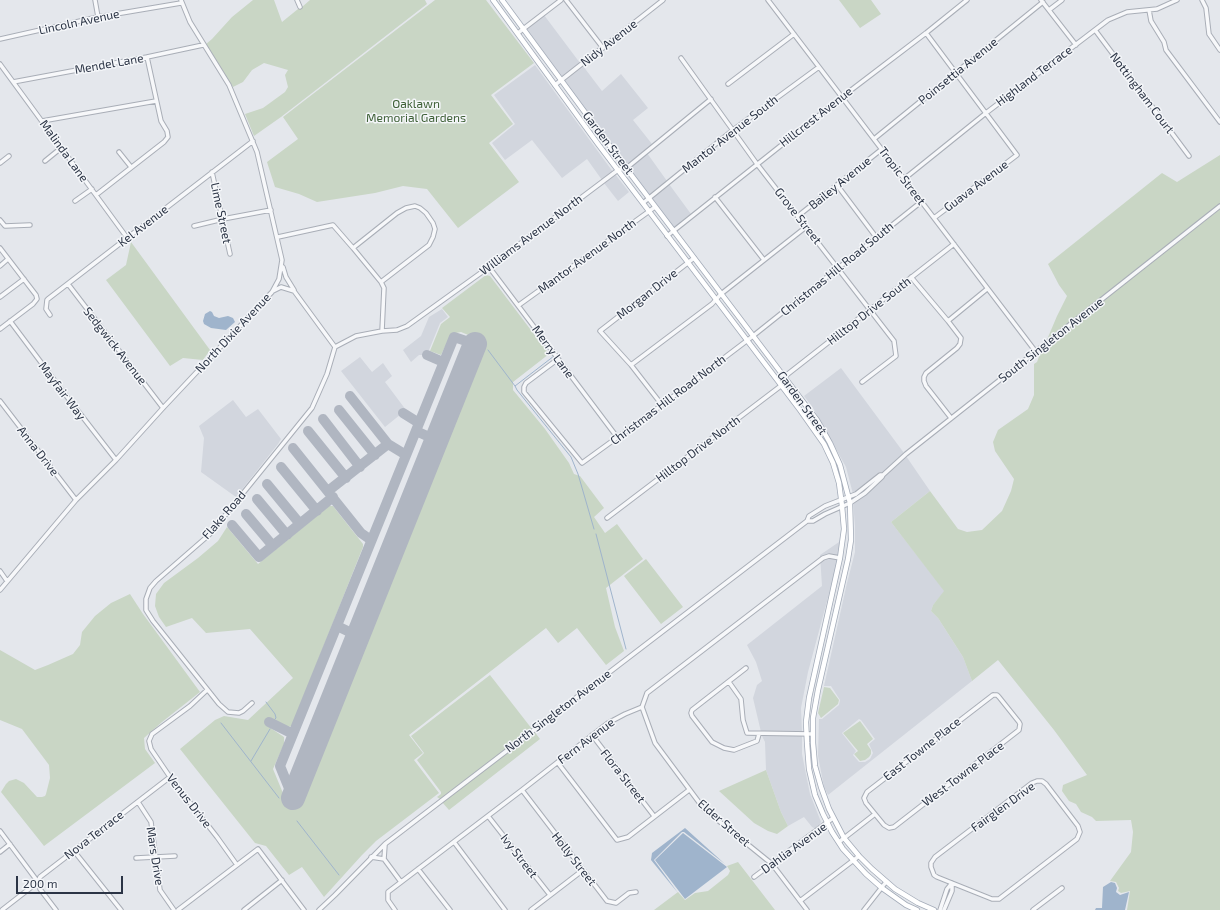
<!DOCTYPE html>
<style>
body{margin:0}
#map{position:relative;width:1220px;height:910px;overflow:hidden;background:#e4e7ec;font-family:"Exo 2",sans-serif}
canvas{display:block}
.scale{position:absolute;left:16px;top:876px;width:107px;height:18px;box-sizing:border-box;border:2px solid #2b3445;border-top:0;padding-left:5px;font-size:12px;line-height:14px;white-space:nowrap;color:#2b3445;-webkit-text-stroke:3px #f4f6f9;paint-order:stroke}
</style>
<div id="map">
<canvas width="1220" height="910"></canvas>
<div class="scale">200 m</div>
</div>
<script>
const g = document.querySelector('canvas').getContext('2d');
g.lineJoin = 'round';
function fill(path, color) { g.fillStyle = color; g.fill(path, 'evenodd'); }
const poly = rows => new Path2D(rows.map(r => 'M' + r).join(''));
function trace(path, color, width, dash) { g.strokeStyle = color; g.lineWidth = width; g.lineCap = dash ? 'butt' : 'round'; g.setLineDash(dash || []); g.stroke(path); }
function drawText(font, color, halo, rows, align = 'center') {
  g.font = font + ' "Exo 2",sans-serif'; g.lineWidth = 3; g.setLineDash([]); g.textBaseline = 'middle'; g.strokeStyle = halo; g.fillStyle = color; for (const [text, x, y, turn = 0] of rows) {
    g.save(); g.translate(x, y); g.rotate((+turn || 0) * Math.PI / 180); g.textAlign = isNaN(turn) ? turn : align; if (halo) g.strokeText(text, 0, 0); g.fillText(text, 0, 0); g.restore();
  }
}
fill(poly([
 [544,15,580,63,562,78,527,29],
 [535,65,613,172,602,180,587,159,562,178,532,140,505,160,492,143,515,124,494,95],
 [583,66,602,91,621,74,648,108,633,120,652,144,627,165,564,81],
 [647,153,667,181,649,195,629,168],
 [615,174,629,192,618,201,604,183],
 [669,184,691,214,674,228,652,198],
 [442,309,448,317,440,323,427,355,419,355,411,362,403,350,421,336,429,317],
 [360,357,372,372,383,363,392,376,385,382,406,410,385,427,341,371],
 [841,368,904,453,883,472,853,494,846,467,813,408,804,396],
 [233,400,246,417,258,409,281,439,278,444,236,497,201,472,204,438,199,426],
 [906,456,930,491,891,522,945,591,933,605,931,611,938,618,963,657,972,681,828,795,824,787,818,756,819,719,822,719,839,705,840,700,831,686,824,686,847,583,855,552,855,526,853,501,858,500,866,494,883,479,886,474],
 [859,719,861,720,875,739,869,744,873,753,870,759,865,762,859,762,853,755,856,751,842,733],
 [839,542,839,555,834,575,808,672,801,708,802,732,761,732,753,698,757,685,762,681,756,662,747,645,822,586,820,555],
 [762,736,802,736,802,754,810,794,821,822,816,829,812,827,804,817,788,826,781,812,766,770,765,742]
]), '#d2d6de');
fill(poly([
 [253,0,274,0,282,22,298,9,302,8,302,7,310,0,425,0,427,4,281,117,254,136,245,114,263,108,285,92,288,87,285,75,288,70,264,63,252,70,243,82,233,87,206,44,212,39,232,17],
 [435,0,486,0,534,63,491,95,513,124,489,143,519,182,458,228,427,189,403,186,375,193,317,202,299,194,275,187,267,162,298,139,283,117],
 [839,0,871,0,881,14,860,28],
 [1220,155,1220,204,1046,342,1057,316,1067,296,1059,285,1048,264,1162,173,1177,182],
 [1220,209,1220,910,1127,910,1130,891,1121,893,1118,891,1119,888,1116,882,1110,881,1131,852,1133,832,1131,820,1096,821,1092,817,1081,812,1076,804,1069,801,1062,791,1063,785,1087,775,1054,730,998,660,972,681,963,657,938,618,931,611,933,605,944,591,891,522,930,491,958,529,967,532,982,530,1002,511,1011,491,1014,479,995,451,993,442,998,430,1028,409,1034,395,1034,364,1037,362,1042,349],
 [131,242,210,350,203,360,183,358,170,366,106,280,126,265],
 [486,275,490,276,549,354,513,382,513,390,545,429,569,463,574,474,580,476,604,508,594,517,605,533,617,524,643,559,606,588,615,627,624,651,606,665,577,628,558,643,546,628,409,735,423,753,414,760,439,793,376,841,362,855,324,897,302,867,289,875,266,846,255,843,180,749,215,720,224,716,248,720,293,678,250,629,206,633,192,618,166,627,159,617,155,606,156,594,164,583,198,558,218,541,227,527,258,564,329,506,333,506,363,544,363,547,292,726,284,728,270,719,266,725,284,737,284,744,273,769,285,798,301,806,485,342,461,332,451,334,441,355,430,351,441,324,450,317,442,308],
 [646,559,683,607,661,624,624,576],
 [130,594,143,614,200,692,162,722,144,738,145,749,155,763,44,846,1,792,6,784,9,781,16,779,24,783,37,797,42,797,45,796,46,794,50,778,49,765,22,729,0,720,0,650,35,670,48,665,73,654,80,645,82,632,95,616,111,603],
 [490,675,532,729,440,799,437,797,441,794,441,792,417,760,424,753,411,736],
 [824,687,830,688,839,700,838,704,821,718,818,713],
 [860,721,873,739,867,744,871,750,871,754,869,757,865,760,860,761,854,754,858,751,843,733],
 [534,731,540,739,449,810,442,802],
 [766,770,781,812,788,826,777,834,768,831,754,823,719,791],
 [738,862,775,910,654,910,678,892,685,900,695,893,708,891,728,875,730,871,727,866]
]), '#c9d6c5');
fill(poly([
 [210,311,212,312,214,316,219,318,228,316,233,318,235,322,226,330,211,328,204,324,203,321,205,314],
 [685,828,725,864,684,832,682,832,654,860,678,893,651,860,652,853],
 [683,833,727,867,685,899,655,860],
 [1111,882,1115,883,1117,888,1116,892,1120,895,1129,892,1125,910,1095,910,1096,908,1102,908,1103,887]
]), '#9fb4cc');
trace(poly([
 [488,350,515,386],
 [554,356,515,386,517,390,571,457,578,474,594,529],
 [596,534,626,649],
 [266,702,275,714,276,718,274,720],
 [221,723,279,798],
 [251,761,270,729],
 [297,821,339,875]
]), '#9fb4cc', 1);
trace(poly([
 [427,355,443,362],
 [350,396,388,444,406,455],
 [339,410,375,455],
 [403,413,419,423],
 [323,419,360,467],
 [308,431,346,478],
 [416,431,436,440],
 [293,448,361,533,371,540],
 [281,467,317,511],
 [267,484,300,524],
 [328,491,388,444],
 [257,499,287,535],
 [246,514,273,546],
 [232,525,259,557,333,497],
 [337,626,358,636],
 [269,722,293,734],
 [293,798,280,766,454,337,475,344]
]), '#b0b6c1', 10);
trace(poly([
 [293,798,475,344]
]), '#b0b6c1', 24);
const minor = poly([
 [95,0,98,17],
 [297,0,300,7],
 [566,0,603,48],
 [768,0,1036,352],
 [1041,0,1076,45],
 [1202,0,1206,8,1209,34,1220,50],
 [1049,10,1062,0],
 [1149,10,1151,21,1164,42,1166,50,1220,122],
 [1095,30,1189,156],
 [518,33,561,0],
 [926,33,1017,155,934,218],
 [0,39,98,17,181,3],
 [681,58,757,164,894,341,896,356,862,382],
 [0,64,128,239],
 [13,82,147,57,203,45],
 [728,84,794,34],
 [555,85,663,0],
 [42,121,156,101],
 [874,139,1043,2],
 [119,152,131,167],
 [45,161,61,148],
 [0,163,9,156],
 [212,172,230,254],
 [904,179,986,113,1108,20,1127,12,1157,9,1177,0],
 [837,185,876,237],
 [96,195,164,142,168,137,167,131,161,121,147,57],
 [715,197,764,260],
 [75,201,92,189],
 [643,203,733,130,819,67],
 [798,216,882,149],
 [0,220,5,226,30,225],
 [194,226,223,219,271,210],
 [667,236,842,97,926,33,967,0],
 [278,237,333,225,353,248,397,213,406,208,415,206,420,208,426,213,433,223,435,229,433,237,429,245,381,282,384,288,382,331],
 [0,248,36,295,37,299,33,304,0,329],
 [353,248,381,282],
 [0,266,8,259],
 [283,267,286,277,294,290],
 [489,267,617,437],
 [911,277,948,321],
 [68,284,163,408],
 [273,291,281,287,294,291,335,347],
 [0,297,24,279],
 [519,305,655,207],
 [50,315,46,309,47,300,48,299,253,141],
 [10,321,61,389,116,460],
 [335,347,356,336,382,331,397,330,407,326,489,267,618,170,629,166,711,99],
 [558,359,526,383,524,387,524,392,582,463,662,405,753,336,921,202],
 [631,365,712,304,721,294,806,227],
 [0,401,76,500],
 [662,405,631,365,600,331,694,258],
 [951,418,926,386,924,381,924,377,926,373,957,348,960,344,961,338,948,321,987,289],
 [607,518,782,385,784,377,954,244],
 [807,521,813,521,825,514,850,503,865,493,882,477,883,475,906,454,1220,206],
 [0,571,7,581],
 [0,590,76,500,116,460,163,408,272,292,279,279,282,260,257,152,229,85,190,22,181,0],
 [746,668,692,710,691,713,692,716,712,742,724,748,734,750,757,741,759,734],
 [729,682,741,699,743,720,747,733,813,734],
 [207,690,190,706,152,734,149,741,151,749,170,777,217,837,237,865],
 [993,695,997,695,999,697,1019,722,1020,724,1019,730,894,827,889,828,884,825,866,803,864,798,867,792,993,695],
 [252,703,243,711,239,713,228,712,219,704,153,621,146,610,146,599,150,588,156,581,210,534,312,408,327,374,335,347],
 [642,707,655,743,704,809,772,864,807,910],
 [592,735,654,816],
 [558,763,617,840,628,837,689,790],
 [1037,781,1042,781,1046,784,1078,826,1080,832,1077,839,999,899,992,899,937,877,934,875,931,867,931,863,935,857,1032,783,1037,781],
 [522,790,607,901,616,903,629,893,636,892],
 [138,802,151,822,160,890,174,910],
 [488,816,550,895],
 [0,831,38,882,40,889,56,910],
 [454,842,505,910],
 [839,842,875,814],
 [385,845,384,859,401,882],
 [74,851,121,910],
 [0,852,10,844],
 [371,857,384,859],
 [136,858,175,856],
 [418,869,450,910],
 [754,877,833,818],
 [800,901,859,856],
 [2,910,38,882,40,877,170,777],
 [178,910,258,849,304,910],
 [244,910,282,880],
 [319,910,335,895,385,844,449,795,807,521,809,516,825,506,856,494,880,475,883,475],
 [395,910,388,900,388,892,522,790,608,723,625,714,642,707,647,693,823,558,829,556,840,558],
 [531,910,583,870],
 [864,910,886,882],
 [940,910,947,889,952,883],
 [944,910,952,891,952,883],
 [1033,910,1062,888]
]);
const major = poly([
 [493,0,598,144,800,410,824,444,833,463,839,483,842,506,844,529,840,558,809,698,806,722,807,743,809,769,815,795,823,814,832,832,843,849,866,874,882,888,906,905,917,910],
 [502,0,626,168,804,403,817,420,830,443,840,465,850,503,851,540,848,559,818,690,813,718,813,743,815,766,821,787,829,809,844,838,859,856,872,869,895,889,918,903,934,910]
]);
trace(minor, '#a9aeb7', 5.5);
trace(major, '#a3abb8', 6);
trace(minor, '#f7f8fa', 3.5);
trace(major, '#fff', 4.5);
drawText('12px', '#2b3445', '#f4f6f9', [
 ["Lincoln Avenue",79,22,-12],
 ["Nidy Avenue",609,43,-38],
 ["Mendel Lane",109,64,-10],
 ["Poinsettia Avenue",958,71,-39],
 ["Highland Terrace",1034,76,-37],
 ["Nottingham Court",1142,93,53],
 ["Hillcrest Avenue",816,117,-38],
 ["Mantor Avenue South",730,134,-38],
 ["Garden Street",608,143,53],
 ["Malinda Lane",64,151,54],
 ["Tropic Street",902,176,53],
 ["Bailey Avenue",840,183,-39],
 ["Guava Avenue",976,186,-37],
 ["Lime Street",221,213,78],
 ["Grove Street",798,216,52],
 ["Kel Avenue",143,226,-38],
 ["Williams Avenue North",531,235,-37],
 ["Mantor Avenue North",587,256,-36],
 ["Christmas Hill Road South",837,269,-39],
 ["Morgan Drive",647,294,-38],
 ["Hilltop Drive South",869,311,-38],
 ["North Dixie Avenue",233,333,-47],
 ["South Singleton Avenue",1051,340,-38],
 ["Sedgwick Avenue",115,346,52],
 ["Merry Lane",553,352,54],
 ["Mayfair Way",62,391,53],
 ["Christmas Hill Road North",668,400,-37],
 ["Garden Street",802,403,54],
 ["Hilltop Drive North",698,449,-37],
 ["Anna Drive",38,451,52],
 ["Flake Road",224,515,-49],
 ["North Singleton Avenue",558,711,-37],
 ["Fern Avenue",586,741,-37],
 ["East Towne Place",922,749,-38],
 ["West Towne Place",963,774,-37],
 ["Flora Street",623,776,52],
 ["Venus Drive",189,801,52],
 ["Fairglen Drive",1003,807,-36],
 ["Elder Street",724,823,41],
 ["Nova Terrace",94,835,-38],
 ["Dahlia Avenue",794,848,-36],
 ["Mars Drive",155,856,81],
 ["Ivy Street",519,856,52],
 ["Holly Street",574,859,52]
]);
drawText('12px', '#3f6138', '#f4f6f9', [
 ["Oaklawn",416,104],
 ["Memorial Gardens",416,118]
]);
</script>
